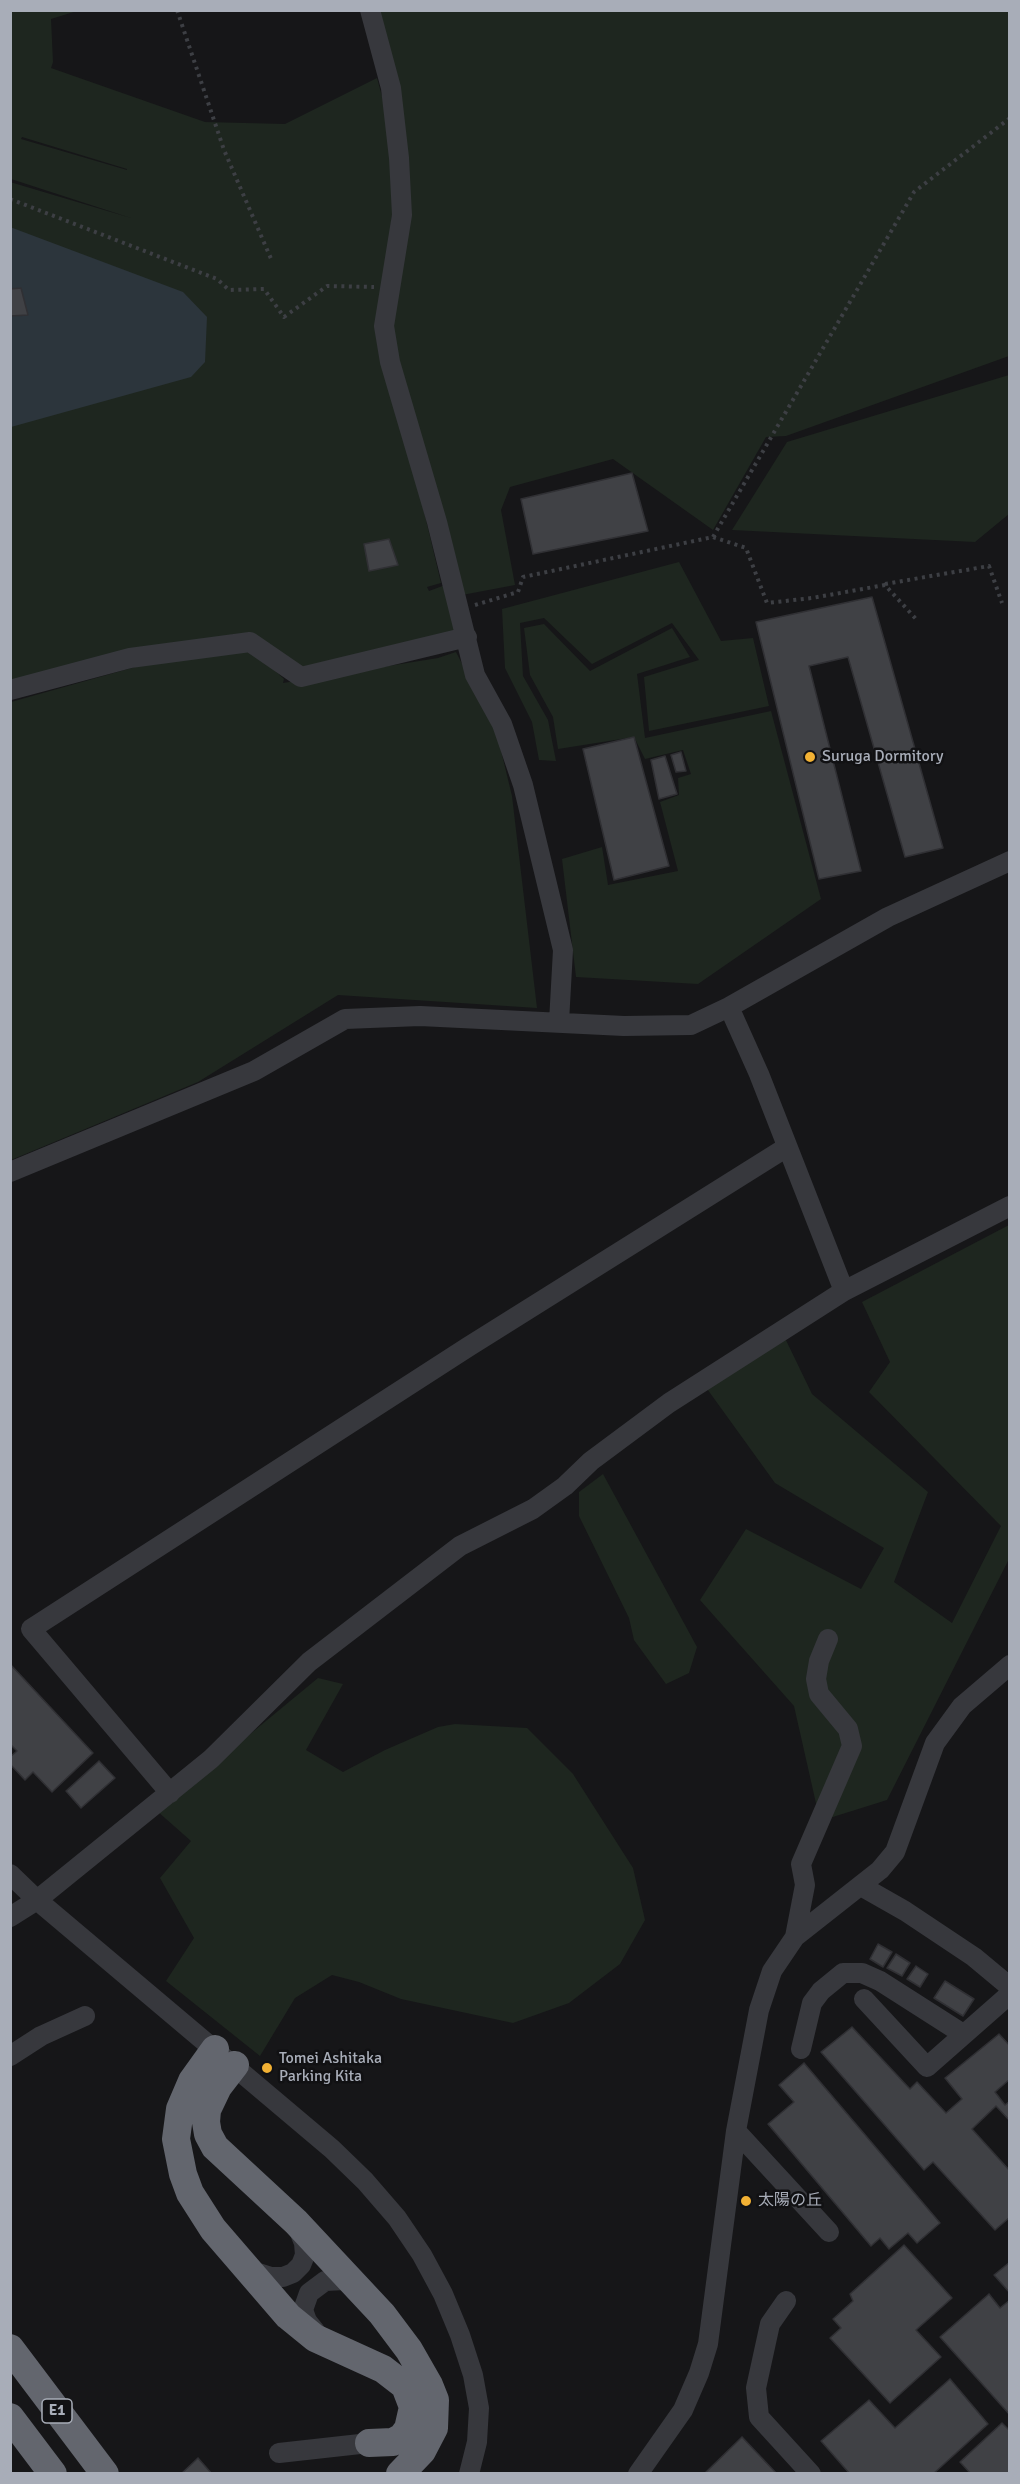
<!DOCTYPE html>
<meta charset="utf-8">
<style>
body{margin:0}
#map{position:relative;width:1020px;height:2484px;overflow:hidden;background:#161618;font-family:Signika,sans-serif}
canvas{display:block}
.frame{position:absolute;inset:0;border:12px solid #a8adb8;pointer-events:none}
</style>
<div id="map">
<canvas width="1020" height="2484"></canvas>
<div class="frame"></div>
</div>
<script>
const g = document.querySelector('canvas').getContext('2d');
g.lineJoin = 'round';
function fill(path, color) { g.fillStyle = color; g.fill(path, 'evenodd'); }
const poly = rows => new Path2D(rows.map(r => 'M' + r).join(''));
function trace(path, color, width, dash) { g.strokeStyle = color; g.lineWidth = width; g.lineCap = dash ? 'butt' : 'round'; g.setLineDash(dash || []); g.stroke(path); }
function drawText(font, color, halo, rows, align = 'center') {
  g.font = font + ' Signika,"Noto Sans JP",sans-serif'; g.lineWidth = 5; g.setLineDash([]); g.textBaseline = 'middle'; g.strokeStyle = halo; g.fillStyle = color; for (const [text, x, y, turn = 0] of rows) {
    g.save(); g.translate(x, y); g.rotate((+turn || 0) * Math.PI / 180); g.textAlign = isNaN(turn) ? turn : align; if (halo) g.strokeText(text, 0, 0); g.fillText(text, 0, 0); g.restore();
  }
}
fill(poly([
 [11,11,77,11,51,19,53,62,51,68,205,122,285,124,377,78,399,158,379,322,441,583,427,587,429,591,448,584,462,646,301,677,235,634,11,689,10,182,131,218,11,179],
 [22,137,127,169,127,170,21,139],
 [375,11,1009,11,1009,356,786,436,766,437,713,530,613,459,510,487,501,510,515,585,462,595,385,337,404,149],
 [1009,375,1009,514,975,542,732,530,787,442],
 [679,562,721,641,753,638,769,706,649,731,644,677,699,660,672,623,592,664,544,618,520,623,523,676,548,720,556,761,539,760,532,722,505,668,502,609],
 [544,624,590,671,672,628,690,657,637,674,645,738,771,711,821,899,698,984,576,977,562,859,602,847,608,885,678,871,660,802,679,795,678,778,691,774,683,750,645,759,634,737,558,749,553,717,530,675,524,628],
 [254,651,284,679,283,683,438,658,456,652,496,730,512,796,537,1008,338,995,198,1082,11,1160,11,702,167,658],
 [1009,1225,1009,1559,887,1800,820,1821,794,1706,700,1600,746,1529,861,1589,884,1548,775,1483,705,1386,783,1334,812,1394,928,1492,894,1582,952,1623,1001,1526,869,1392,890,1362,862,1302],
 [603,1474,697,1647,689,1673,666,1684,634,1640,629,1618,579,1516,579,1492],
 [318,1678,343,1684,306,1750,343,1772,385,1750,438,1727,455,1724,527,1728,573,1774,633,1868,645,1920,620,1964,569,2003,513,2023,401,1999,359,1982,332,1975,295,1998,260,2056,166,1981,194,1938,160,1878,191,1841,157,1811]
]), '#1e261f');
fill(poly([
 [10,227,183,292,207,317,205,362,191,377,11,427]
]), '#2c353c');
const building = poly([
 [21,288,28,315,10,316,10,289,21,288],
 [632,473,648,531,533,554,521,499,632,473],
 [389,539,398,565,369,571,364,544,389,539],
 [872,597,943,848,905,857,848,657,809,666,861,871,819,879,756,622,872,597],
 [634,737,669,866,614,880,583,749,634,737],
 [681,752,686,771,676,772,671,755,681,752],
 [665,756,677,794,659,799,651,760,665,756],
 [10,1664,93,1753,52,1792,33,1772,25,1780,10,1764,10,1757,17,1751,10,1744,10,1664],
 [99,1761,115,1778,81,1808,66,1791,99,1761],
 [878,1944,892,1952,883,1967,870,1959,878,1944],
 [896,1954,910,1963,902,1976,887,1968,896,1954],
 [916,1966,928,1974,920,1987,907,1979,916,1966],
 [945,1981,974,1999,963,2016,934,1998,945,1981],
 [852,2027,910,2089,917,2082,946,2113,962,2099,945,2078,999,2034,1010,2046,1010,2079,995,2092,1005,2105,1010,2101,1010,2121,996,2106,972,2129,1010,2171,1010,2217,995,2230,933,2162,924,2170,821,2052,852,2027],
 [804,2063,940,2223,917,2243,908,2233,889,2249,880,2238,871,2246,768,2124,794,2102,779,2085,804,2063],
 [904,2245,952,2298,916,2330,941,2357,890,2403,830,2338,841,2328,833,2319,853,2301,850,2294,904,2245],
 [1010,2262,1010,2293,994,2275,1010,2262],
 [989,2294,1000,2308,1010,2300,1010,2415,940,2337,989,2294],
 [950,2379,988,2424,933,2474,850,2474,821,2441,869,2400,895,2428,950,2379],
 [1002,2423,1010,2431,1010,2474,971,2474,960,2462,1002,2423],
 [742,2437,777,2474,704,2474,742,2437],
 [198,2458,212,2474,181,2474,198,2458]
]);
fill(building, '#404145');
trace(building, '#303034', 1.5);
trace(poly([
 [177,10,224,150,272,261],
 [10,199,217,279,229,290,264,289,284,317,327,286,374,287],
 [713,537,914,192,1010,118],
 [885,584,989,566,1002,603],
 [475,605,518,592,523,577,713,537,746,548,767,603,812,598,885,585,916,619]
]), '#3d3f44', 4, [3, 4.5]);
trace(poly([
 [370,10,391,88,399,158,402,215,384,326,390,362,437,522,475,675,502,724,523,785,563,950,559,1022],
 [10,690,130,658,250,642,301,677,467,637],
 [729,1007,759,1074,844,1291],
 [10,1172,254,1071,345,1019,420,1016,624,1026,691,1025,729,1007,888,917,1010,861],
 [170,1793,31,1629,468,1347,787,1147],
 [10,1874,37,1900,332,2149,365,2181,397,2218,422,2255,443,2294,460,2335,473,2375,479,2408,477,2442,469,2474],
 [861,1886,905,1911,974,1957,1010,1987],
 [10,1917,37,1900,211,1759,309,1662,460,1546,533,1509,565,1486,591,1461,669,1403,844,1291,1010,1206],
 [795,1937,805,1885,801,1864,852,1746,848,1729,819,1694,816,1679,819,1661,828,1639],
 [864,1999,927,2067,1010,1994],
 [801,2049,812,2003,821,1991,843,1973,862,1973,880,1981,963,2034],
 [10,2056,41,2036,85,2016],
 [736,2131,829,2232],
 [249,2270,271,2277,283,2277,293,2273,301,2265,305,2255,304,2243,298,2228],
 [786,2301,770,2324,756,2388,759,2417,811,2474],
 [315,2331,307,2321,303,2310,309,2293,325,2281,345,2280,354,2286],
 [279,2453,369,2443],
 [638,2474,683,2410,699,2373,708,2344,736,2131,759,2010,772,1971,795,1937,880,1870,895,1852,935,1743,962,1706,1010,1665]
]), '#37383d', 20);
trace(poly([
 [215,2049,192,2081,180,2109,176,2139,183,2174,190,2193,213,2229,288,2316,315,2338,383,2369,405,2386,413,2407,408,2429,402,2437,393,2442,369,2443],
 [235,2065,218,2087,207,2110,206,2122,208,2134,215,2147,296,2222,382,2314,409,2350,429,2385,435,2400,434,2428,422,2451,400,2474],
 [10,2348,105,2474],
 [10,2417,53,2474]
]), '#63666e', 28);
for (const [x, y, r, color] of [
 [810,757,6,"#f2b134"],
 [267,2068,6,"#f2b134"],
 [746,2201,6,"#f2b134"]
]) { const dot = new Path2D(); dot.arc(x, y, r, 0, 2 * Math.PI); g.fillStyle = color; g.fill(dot); trace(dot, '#111113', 2); }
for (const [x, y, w] of [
 [57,2411,30]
]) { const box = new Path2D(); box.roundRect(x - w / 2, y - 12, w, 24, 4.5); g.fillStyle = '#111113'; g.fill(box); trace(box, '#a8adb8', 1.5); }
drawText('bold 15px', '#a8adb8', null, [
 ["E1",57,2411]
]);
drawText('16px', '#a8adb8', '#111113', [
 ["Suruga Dormitory",822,757],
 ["Tomei Ashitaka",279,2059],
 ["Parking Kita",279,2077],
 ["太陽の丘",758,2201]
], 'left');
</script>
